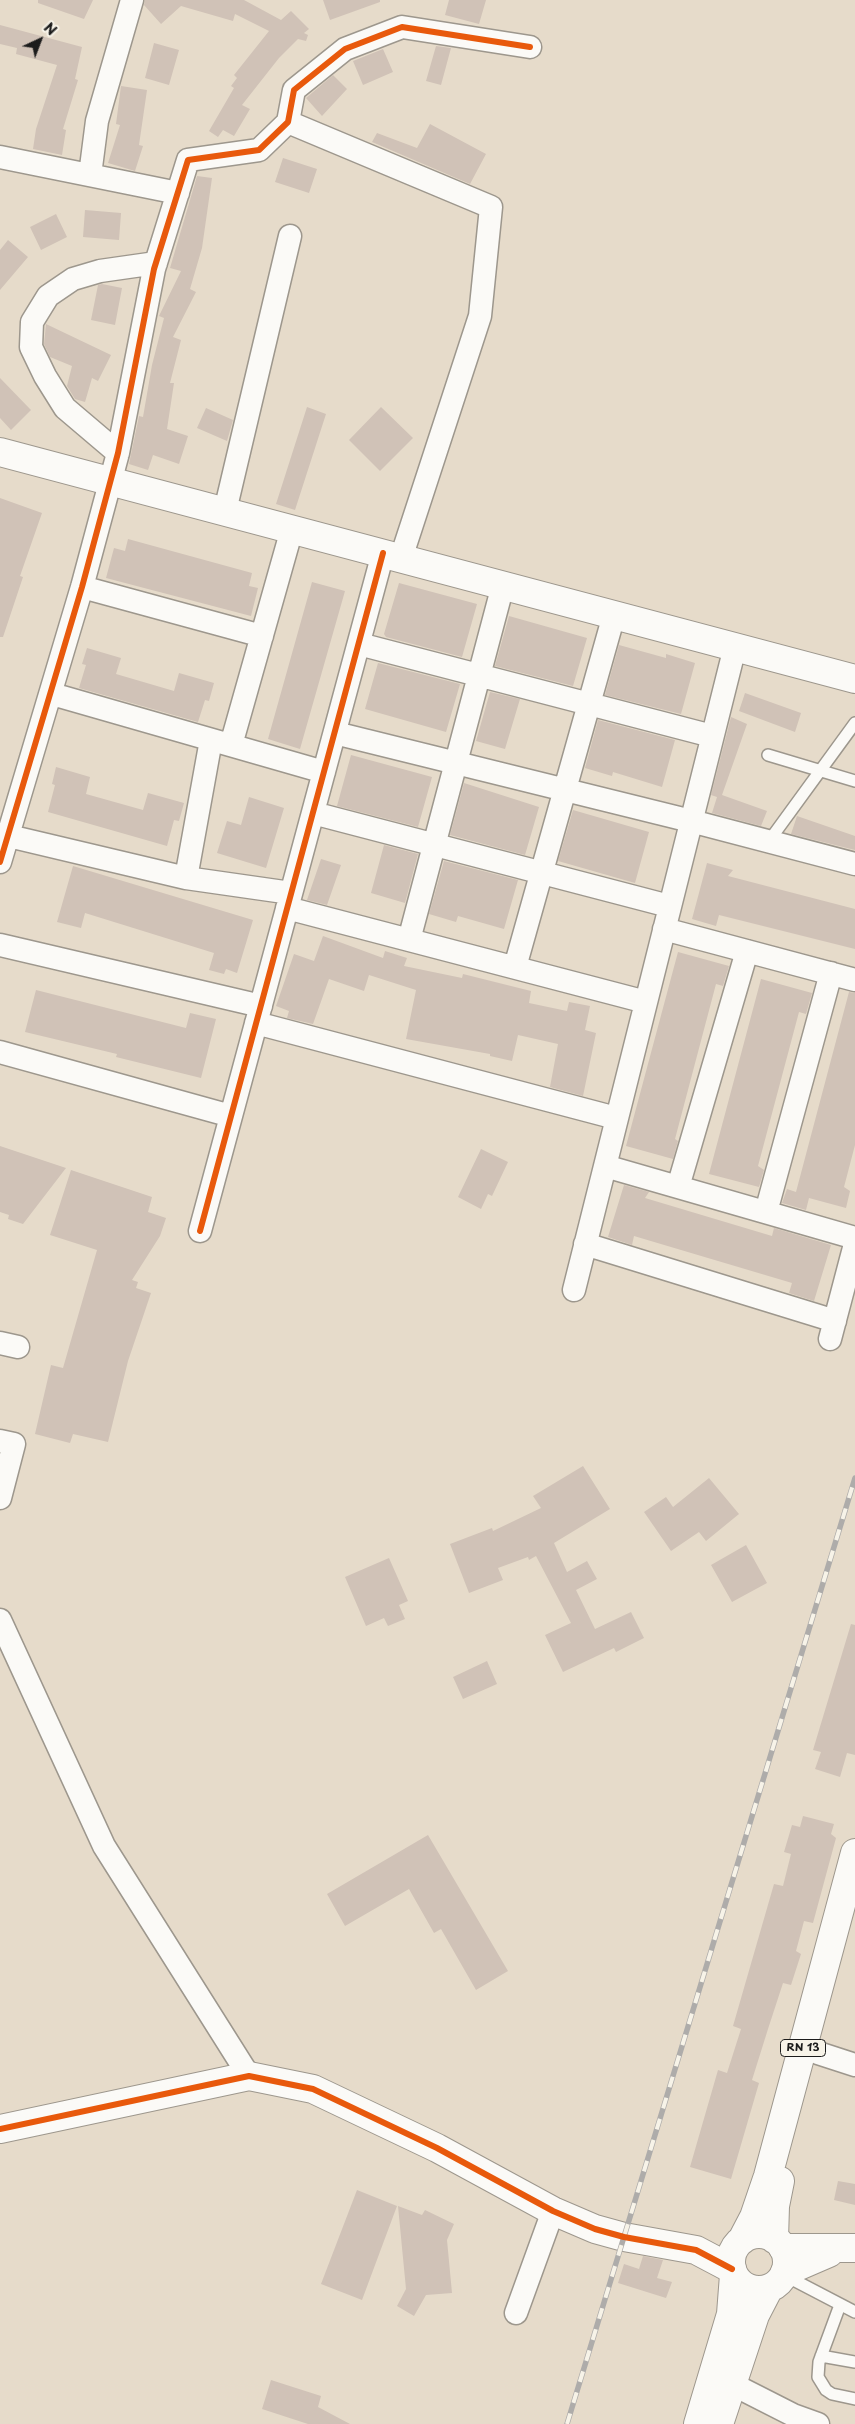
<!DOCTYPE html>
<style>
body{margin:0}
#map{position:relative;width:855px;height:2424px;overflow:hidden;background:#e6dbca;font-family:"Playpen Sans",sans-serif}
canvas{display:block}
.north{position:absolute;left:15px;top:15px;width:50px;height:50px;-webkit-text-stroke:4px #f7f3e8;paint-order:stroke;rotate:43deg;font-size:14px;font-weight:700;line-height:20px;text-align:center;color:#1c1c1c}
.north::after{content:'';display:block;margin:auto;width:18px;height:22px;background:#1c1c1c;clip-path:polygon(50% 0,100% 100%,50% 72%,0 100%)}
</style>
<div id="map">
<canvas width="855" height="2424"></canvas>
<div class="north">N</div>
</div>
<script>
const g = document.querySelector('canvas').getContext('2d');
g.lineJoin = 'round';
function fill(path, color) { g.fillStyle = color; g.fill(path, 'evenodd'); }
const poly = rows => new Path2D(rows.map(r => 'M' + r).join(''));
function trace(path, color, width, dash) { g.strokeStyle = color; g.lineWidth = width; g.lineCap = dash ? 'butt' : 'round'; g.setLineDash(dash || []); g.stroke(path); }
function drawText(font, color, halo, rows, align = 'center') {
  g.font = font + ' "Playpen Sans",sans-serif'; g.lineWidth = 4; g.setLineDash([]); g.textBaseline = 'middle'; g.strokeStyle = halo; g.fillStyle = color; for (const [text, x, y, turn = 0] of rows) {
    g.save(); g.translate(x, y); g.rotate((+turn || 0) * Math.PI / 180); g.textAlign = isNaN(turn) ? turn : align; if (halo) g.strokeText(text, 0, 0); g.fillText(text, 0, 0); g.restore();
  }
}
fill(poly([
 [38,0,93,0,84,19,38,3],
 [145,0,244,0,281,20,291,11,309,29,304,33,308,35,306,41,298,39,279,58,242,105,250,109,234,136,223,130,218,137,209,131,234,88,231,86,237,78,234,75,269,31,235,14,233,21,181,6,161,24,144,5],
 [323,0,380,0,380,2,330,20],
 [449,0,486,0,479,24,445,15],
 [0,25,82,47,75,79,78,80,63,129,66,130,62,155,33,149,36,129,57,65,16,54,17,48,0,44],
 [154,43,179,50,169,85,145,78],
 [436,46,451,48,441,85,426,81],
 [383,49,393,72,363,85,353,61],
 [333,75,347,89,322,116,306,98],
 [121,86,147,90,139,145,143,146,135,171,108,163,120,125,116,124],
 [430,124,486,154,470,184,372,142,377,133,417,148],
 [283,158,317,169,309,193,275,182],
 [197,176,212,178,202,248,190,289,196,292,173,337,181,340,170,383,174,383,167,429,188,436,179,464,153,455,148,470,129,464,139,416,143,417,152,365,164,318,159,316,181,271,170,268],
 [85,210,121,213,119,240,83,237],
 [56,214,67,237,41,250,30,227],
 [8,240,28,257,0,290,0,250],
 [102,284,122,288,115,325,91,320,98,285],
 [46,324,111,355,98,381,92,378,85,402,75,399,67,386,72,366,50,357,44,344],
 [0,378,31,410,11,430,0,418],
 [307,407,326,414,295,510,276,504],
 [381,407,413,438,380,471,349,440],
 [206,408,233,420,227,441,197,428],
 [0,498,42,513,20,576,23,577,3,637,0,637],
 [128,539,252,573,249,586,258,588,251,616,106,578,114,548,125,551],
 [312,582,345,591,300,749,268,739],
 [399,583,477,604,462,657,386,637,384,634],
 [509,616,587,638,573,686,495,666],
 [619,645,666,658,666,654,695,663,681,714,605,695],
 [87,648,121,658,116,674,174,691,179,673,214,683,209,701,205,700,198,722,79,688,86,665,82,664],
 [378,663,460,684,446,732,365,709],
 [490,692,520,699,505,749,476,741],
 [745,693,801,713,795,732,739,711],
 [731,717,747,724,722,795,767,811,761,826,712,813,717,797,711,795],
 [598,720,675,740,662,787,613,772,612,776,585,768],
 [351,755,432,777,418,827,337,806],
 [56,767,90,777,86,794,143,810,148,793,184,803,179,821,174,820,167,846,48,812,55,785,52,784],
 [464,783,539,807,525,855,450,835],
 [249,797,284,808,266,868,217,853,227,821,241,825],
 [573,810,649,832,635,883,558,861],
 [797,816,855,836,855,850,791,834],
 [384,845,418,854,405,903,371,893],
 [321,859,341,865,327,905,307,900],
 [444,861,518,880,504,929,458,916,456,922,429,914],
 [707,863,733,870,728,876,855,909,855,949,719,915,716,926,692,919],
 [73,866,253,920,237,973,226,969,224,974,209,970,214,953,85,913,81,928,57,922],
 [323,936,383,958,385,951,407,958,404,966,462,978,463,974,531,991,529,1003,567,1011,569,1002,590,1006,585,1030,596,1033,583,1096,550,1087,558,1044,518,1035,512,1061,490,1056,490,1054,406,1039,416,990,369,975,364,991,329,979,313,1024,287,1018,289,1011,276,1006,294,954,314,961],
 [678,952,729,966,723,986,716,984,675,1139,678,1141,673,1159,626,1146],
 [761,979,812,993,806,1014,799,1012,758,1166,764,1170,759,1187,709,1174],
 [36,990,186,1028,190,1013,216,1019,201,1078,116,1057,117,1054,25,1032],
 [849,992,855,993,855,1145,844,1187,850,1191,846,1208,809,1198,806,1210,782,1203,787,1189,796,1192],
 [0,1146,66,1168,23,1224,8,1219,9,1215,0,1212],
 [481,1149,508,1162,492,1196,488,1194,481,1209,458,1197],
 [71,1170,152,1197,148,1212,166,1218,160,1236,132,1280,138,1282,136,1288,151,1293,128,1361,108,1442,73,1434,70,1443,35,1434,51,1365,63,1368,97,1250,50,1235],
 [624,1185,649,1192,645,1198,772,1236,774,1228,831,1245,814,1301,789,1293,792,1283,634,1236,632,1245,608,1237],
 [583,1466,610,1509,554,1543,567,1572,587,1561,597,1579,576,1590,595,1629,631,1612,644,1638,616,1652,614,1648,563,1672,545,1635,571,1623,536,1556,529,1560,528,1557,498,1568,503,1580,469,1593,450,1544,492,1528,493,1531,541,1508,533,1496],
 [709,1478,739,1514,706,1541,699,1532,671,1551,644,1512,666,1497,673,1507],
 [746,1545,767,1583,732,1602,711,1565],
 [389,1558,408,1601,399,1605,405,1619,388,1626,384,1618,366,1626,345,1577],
 [851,1624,855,1625,855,1755,847,1753,840,1777,815,1769,821,1752,813,1750],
 [487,1661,497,1684,463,1699,453,1677],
 [803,1816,834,1824,831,1834,836,1838,813,1923,804,1921,796,1951,801,1954,791,1985,783,1983,768,2029,752,2080,759,2083,731,2179,690,2167,718,2070,727,2073,741,2029,733,2026,774,1884,783,1886,791,1854,784,1852,792,1825,800,1827],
 [428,1835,508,1971,476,1990,441,1929,434,1933,409,1889,345,1926,327,1894],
 [838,2181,855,2184,855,2205,834,2200],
 [357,2190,397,2206,362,2300,321,2284],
 [398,2206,422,2215,425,2210,454,2224,447,2240,452,2293,426,2295,414,2316,397,2306,406,2289],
 [643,2256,663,2260,657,2278,672,2282,666,2298,618,2283,624,2264,639,2269],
 [271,2380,321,2396,318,2407,350,2424,308,2424,262,2409]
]), '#d0c2b7');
const service = poly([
 [768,755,855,781],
 [769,841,855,723],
 [784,2275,855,2312],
 [840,2305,819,2362,818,2377,826,2390,832,2394,855,2399],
 [821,2356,855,2362]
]);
const minor = poly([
 [288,122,491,207,480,316,401,558],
 [0,157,178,193],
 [90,175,97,121,132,0],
 [118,453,65,408,45,376,31,347,32,322,48,296,73,279,100,271,156,263],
 [225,511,290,236],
 [82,587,262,636],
 [359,644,712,736],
 [52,694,324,772],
 [335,733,691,821,855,864],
 [231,745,292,529],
 [313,813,669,906],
 [0,834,186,878,291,893],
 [0,862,82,587,118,453,154,269,188,160,259,150,288,122,294,90,345,49,402,27,530,47],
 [186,878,211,740],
 [287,908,646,1002],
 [664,929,855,980],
 [409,940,503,585],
 [0,945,261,1006],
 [515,967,614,615],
 [256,1023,616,1118],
 [0,1052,231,1116],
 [605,1166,855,1238],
 [678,1187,747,951],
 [766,1212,831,973],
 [200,1231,383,553],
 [585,1244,835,1321],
 [574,1290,735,647],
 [830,1339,855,1244],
 [0,1343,18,1347],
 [0,1441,14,1444,0,1498],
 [0,1620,104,1846,249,2076],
 [818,2053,855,2065],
 [516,2313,553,2211],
 [732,2384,793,2415,818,2424]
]);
const tertiary = poly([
 [0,2129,249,2076,313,2089,437,2148,553,2211,595,2229,624,2237,696,2250,732,2269]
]);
const secondary = poly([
 [0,452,855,679],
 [783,2248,855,2248],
 [785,2272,829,2253]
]);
const trunk = poly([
 '731 2262a28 28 0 1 1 56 0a28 28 0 1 1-56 0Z',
 [774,2239,775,2206,780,2181],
 [742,2240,754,2217,768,2176,855,1853],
 [698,2424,731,2314,734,2275],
 [719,2424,755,2315,769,2288]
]);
trace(service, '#9d978d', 14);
trace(minor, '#9d978d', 25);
trace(tertiary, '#9d978d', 30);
trace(secondary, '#9d978d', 30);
trace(trunk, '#9d978d', 30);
trace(service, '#fbfaf7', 11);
trace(minor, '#fbfaf7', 22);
trace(tertiary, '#fbfaf7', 28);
trace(secondary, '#fbfaf7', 28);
trace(trunk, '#fbfaf7', 28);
const rail = poly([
 [567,2424,855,1478]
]);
trace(rail, '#aeacaa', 5.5);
trace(rail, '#f7f3e8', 4, [11]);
trace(poly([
 [0,862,82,587,118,453,154,269,188,160,259,150,288,122,294,90,345,49,402,27,530,47],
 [200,1231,383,553],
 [0,2129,249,2076,313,2089,437,2148,553,2211,595,2229,624,2237,696,2250,732,2269]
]), '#e8590c', 6);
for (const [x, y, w] of [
 [803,2048,45]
]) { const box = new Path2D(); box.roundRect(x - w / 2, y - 8.5, w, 17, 4); g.fillStyle = '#f7f3e8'; g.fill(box); trace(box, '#1c1c1c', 1); }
drawText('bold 11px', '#1c1c1c', null, [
 ["RN 13",803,2048]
]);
</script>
